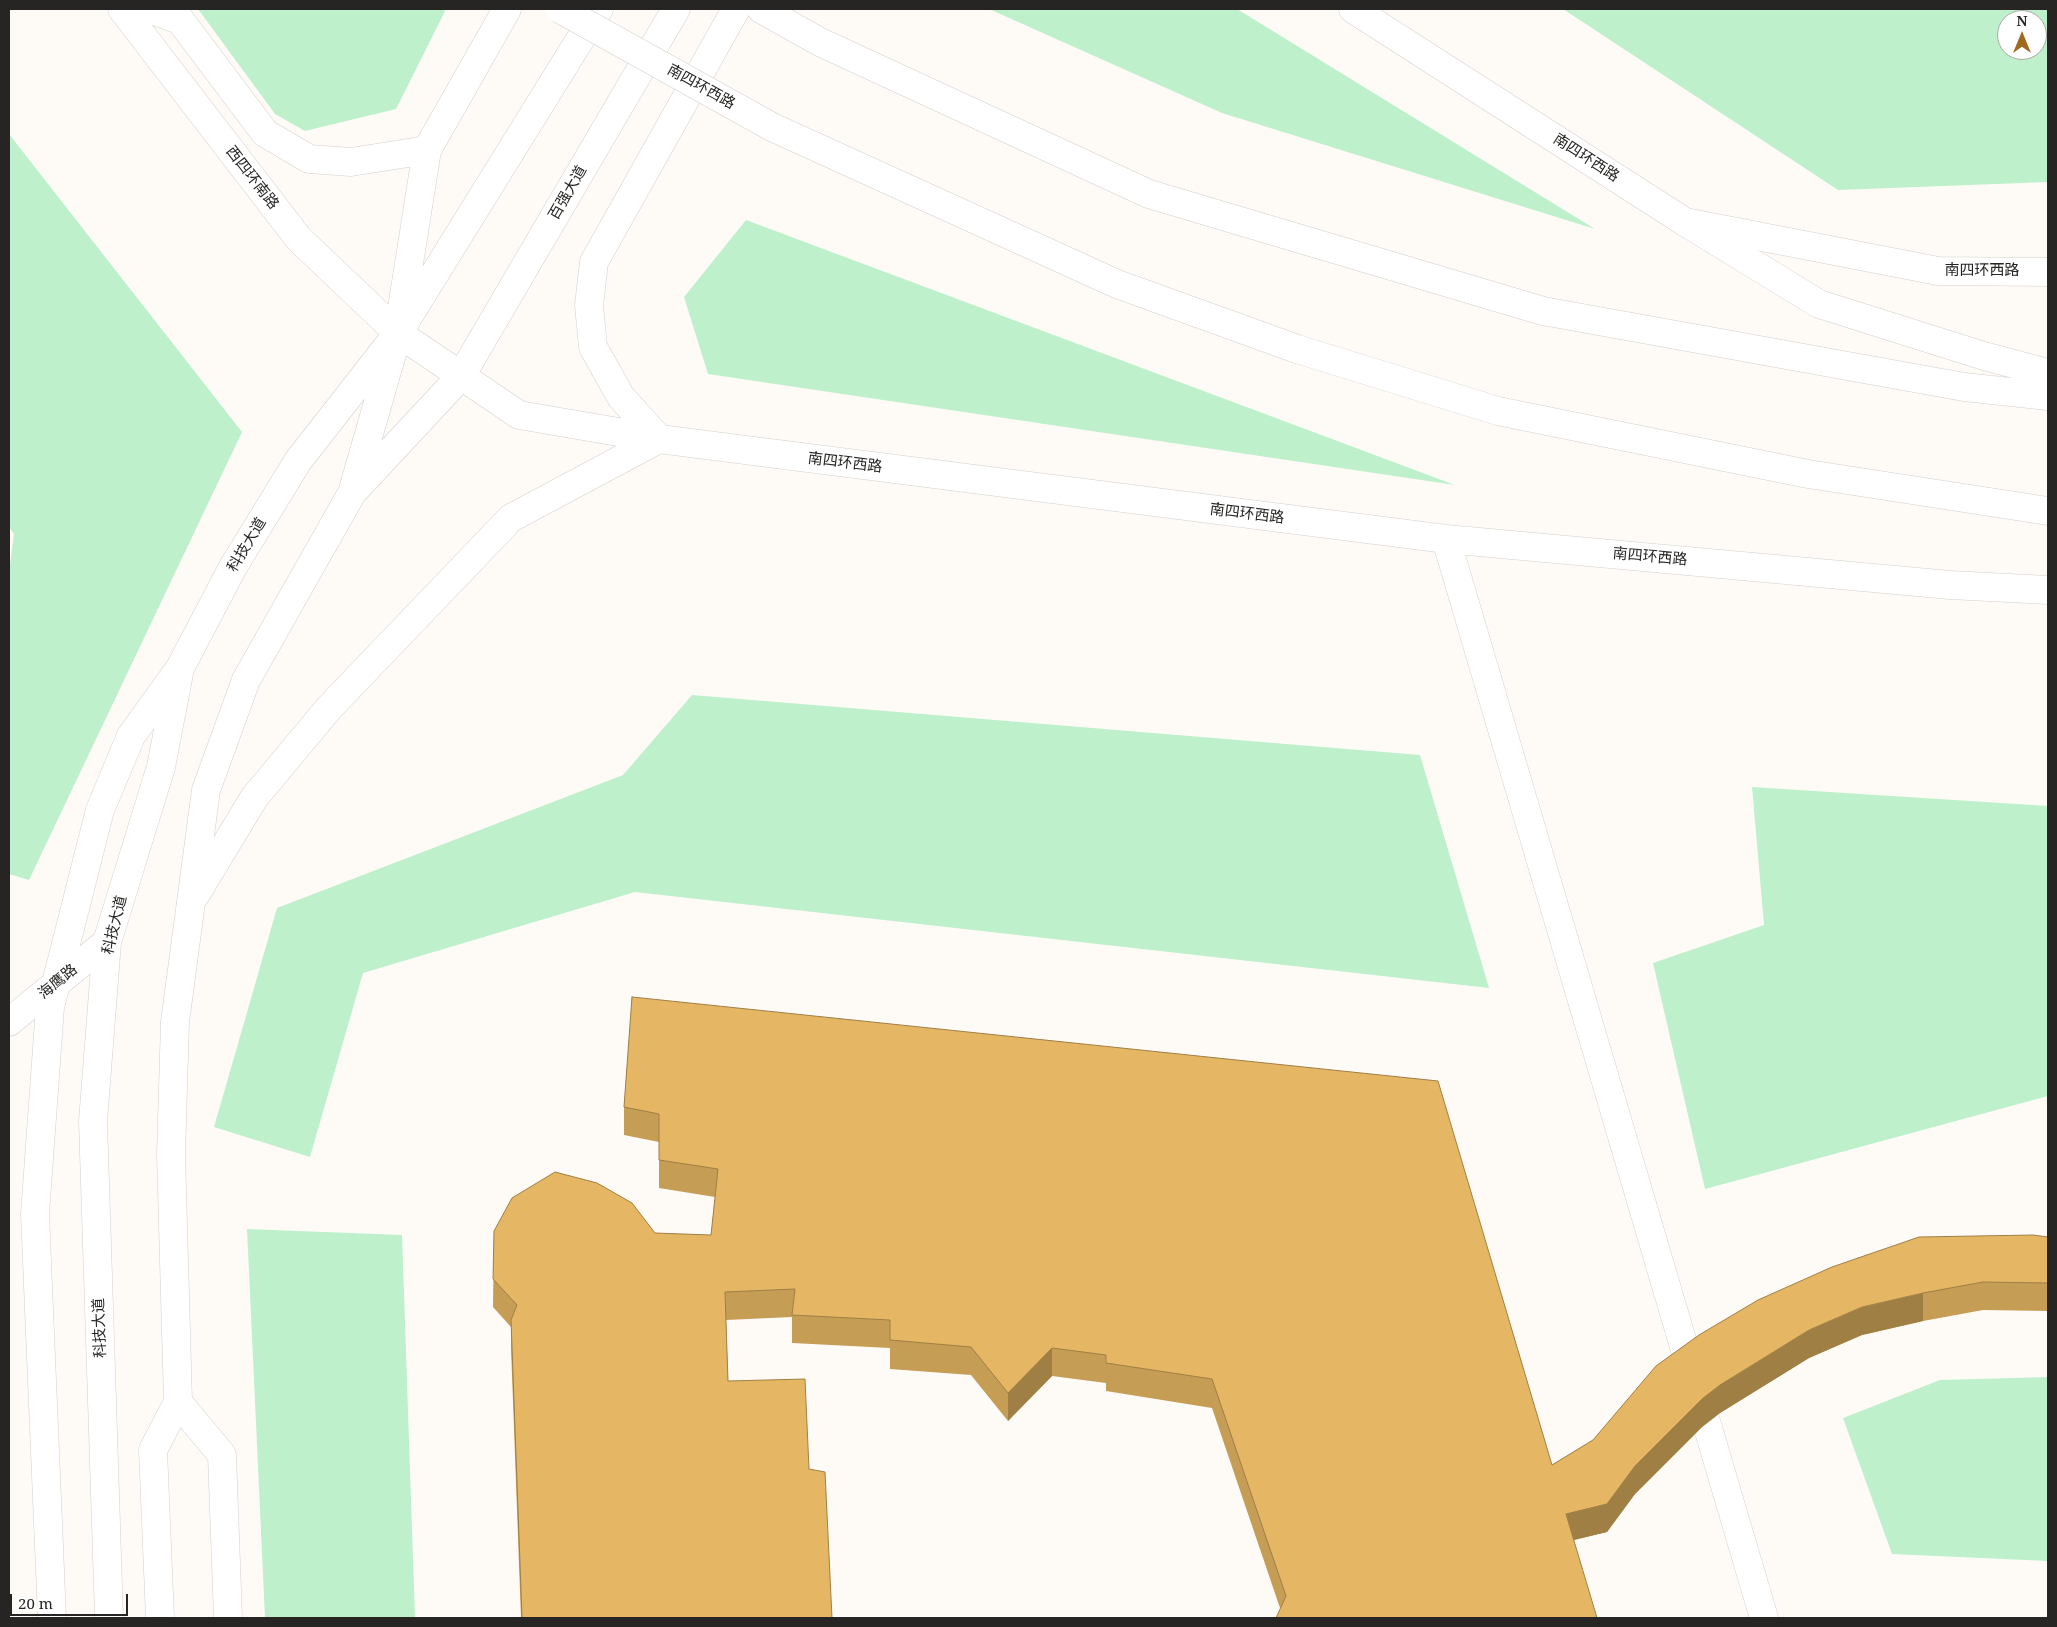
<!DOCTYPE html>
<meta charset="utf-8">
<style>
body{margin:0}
#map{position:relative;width:2057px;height:1627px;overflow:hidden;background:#fefbf7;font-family:"Noto Serif",serif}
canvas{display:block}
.frame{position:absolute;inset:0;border:10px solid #262523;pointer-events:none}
.north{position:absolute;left:1997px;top:10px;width:50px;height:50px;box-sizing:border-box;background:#fff;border:1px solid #a8a8a7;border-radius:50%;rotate:0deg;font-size:14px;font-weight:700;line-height:20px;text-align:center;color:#262523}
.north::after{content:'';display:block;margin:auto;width:18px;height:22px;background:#9d6a20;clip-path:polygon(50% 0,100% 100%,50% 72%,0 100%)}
.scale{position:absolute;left:10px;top:1594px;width:118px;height:22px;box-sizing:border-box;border:2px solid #262523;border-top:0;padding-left:6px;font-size:15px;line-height:18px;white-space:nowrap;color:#262523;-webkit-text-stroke:4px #fff;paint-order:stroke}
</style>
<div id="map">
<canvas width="2057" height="1627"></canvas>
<div class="frame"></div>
<div class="north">N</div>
<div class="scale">20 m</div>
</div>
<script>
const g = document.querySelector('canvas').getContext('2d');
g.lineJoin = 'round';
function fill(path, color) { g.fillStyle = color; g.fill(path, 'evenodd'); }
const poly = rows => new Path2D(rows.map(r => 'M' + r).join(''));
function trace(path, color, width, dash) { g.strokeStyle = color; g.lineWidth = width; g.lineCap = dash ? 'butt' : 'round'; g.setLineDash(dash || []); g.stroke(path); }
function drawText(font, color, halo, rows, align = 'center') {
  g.font = font + ' "Noto Serif","Noto Sans SC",serif'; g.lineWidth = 4; g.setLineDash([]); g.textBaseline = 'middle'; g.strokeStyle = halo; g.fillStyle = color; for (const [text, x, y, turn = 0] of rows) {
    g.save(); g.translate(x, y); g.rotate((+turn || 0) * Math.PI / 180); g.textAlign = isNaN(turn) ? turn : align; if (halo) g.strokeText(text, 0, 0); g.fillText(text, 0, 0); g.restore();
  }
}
fill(poly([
 [198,9,441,9,445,11,396,109,305,131,275,114],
 [989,9,1237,9,1595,229,1222,113],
 [1563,9,2048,9,2048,182,1838,190],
 [2007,20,2037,20,2037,50,2007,50],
 [9,134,242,432,29,880,9,874,9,572,14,534,9,527],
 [746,220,1455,485,708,374,684,297],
 [692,695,1420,755,1489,988,635,892,363,973,310,1157,214,1127,277,908,623,775],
 [1752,787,2048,806,2048,1096,1705,1189,1653,963,1764,925],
 [247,1229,402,1235,415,1618,265,1618],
 [2048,1377,2048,1561,1892,1554,1843,1418,1940,1380]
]), '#bef0cc');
const street = poly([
 [178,1402,222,1455,228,1618],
 [52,1618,35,1214,50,1007,100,810,131,736,180,668]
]);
const secondary = poly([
 [122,9,299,239,398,333,519,415,659,439,1446,539,1950,585,2048,590],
 [149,9,180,20,265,133,309,159,351,162,427,150,507,9],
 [1353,9,1685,222,1938,271,2048,272],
 [354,486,398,333,427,150],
 [1446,539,1764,1618],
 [196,894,254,798,329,708,511,518,659,439,621,397,593,347,589,305,594,262,736,9],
 [9,1022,107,942],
 [109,1618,93,1121,107,942,161,767,180,668,233,567,298,461,398,333,599,9],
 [160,1618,153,1450,178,1402,171,1154,175,1022,206,790,246,680,352,493,461,376,676,9]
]);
const highway = poly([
 [761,9,820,42,1149,194,1543,311,1964,387,2048,396],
 [772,127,1117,284,1297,349,1498,411,1808,474,2048,511],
 [1685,222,1819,304,1984,356,2048,373]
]);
trace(street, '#d3d0cc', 29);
trace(secondary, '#d3d0cc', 29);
trace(highway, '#d3d0cc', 29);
trace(street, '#fff', 28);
trace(secondary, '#fff', 28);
trace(highway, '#fff', 28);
const highwayBridge = poly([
 [560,9,772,127]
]);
trace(highwayBridge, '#d3d0cc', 29, []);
trace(highwayBridge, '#fff', 28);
fill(poly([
 [632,997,1552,1465,1593,1440,2048,1237,2048,1311,1983,1310,1923,1321,1862,1335,1809,1358,1720,1413,1702,1427,1635,1494,1607,1532,1280,1608,1212,1408,1106,1391,1106,1383,1052,1376,1008,1421,971,1375,890,1369,890,1348,792,1343,792,1317,726,1320,728,1381,809,1469,832,1618,521,1618,511,1348,511,1327,493,1307,494,1231,711,1235,715,1197,659,1188,659,1142,624,1135,624,1107]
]), '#c59d55');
fill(poly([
 [1923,1293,1923,1321,1862,1335,1809,1358,1720,1413,1702,1427,1635,1494,1607,1532,1566,1542,1566,1514,1635,1466,1702,1399,1720,1385,1809,1330,1862,1307],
 [1052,1348,1052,1376,1008,1421,1008,1393]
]), '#a07f45');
const building = poly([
 [632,997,1438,1081,1552,1465,1593,1440,1656,1366,1699,1335,1758,1300,1832,1267,1919,1237,2033,1235,2048,1237,2048,1283,1983,1282,1923,1293,1862,1307,1809,1330,1720,1385,1702,1399,1635,1466,1607,1504,1566,1514,1597,1618,1276,1618,1286,1596,1212,1379,1106,1363,1106,1355,1052,1348,1008,1393,971,1347,890,1340,890,1320,792,1315,795,1289,725,1292,728,1381,805,1379,809,1469,825,1472,832,1618,522,1618,511,1320,517,1305,493,1279,494,1231,512,1198,555,1172,597,1183,632,1203,655,1233,711,1235,718,1169,659,1160,659,1114,624,1107,632,997]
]);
fill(building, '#e5b663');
trace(building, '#a07f45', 1);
drawText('15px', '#262523', '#fff', [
 ["南四环西路",701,87,29],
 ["南四环西路",1586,158,33],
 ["西四环南路",252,178,52],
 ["百强大道",568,193,-60],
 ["南四环西路",1982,271],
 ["南四环西路",845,463,7],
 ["南四环西路",1247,514,7],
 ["科技大道",247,545,-59],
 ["南四环西路",1650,557,5],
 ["科技大道",115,925,-76],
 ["海鹰路",58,982,-39],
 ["科技大道",100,1328,-92]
]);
</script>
